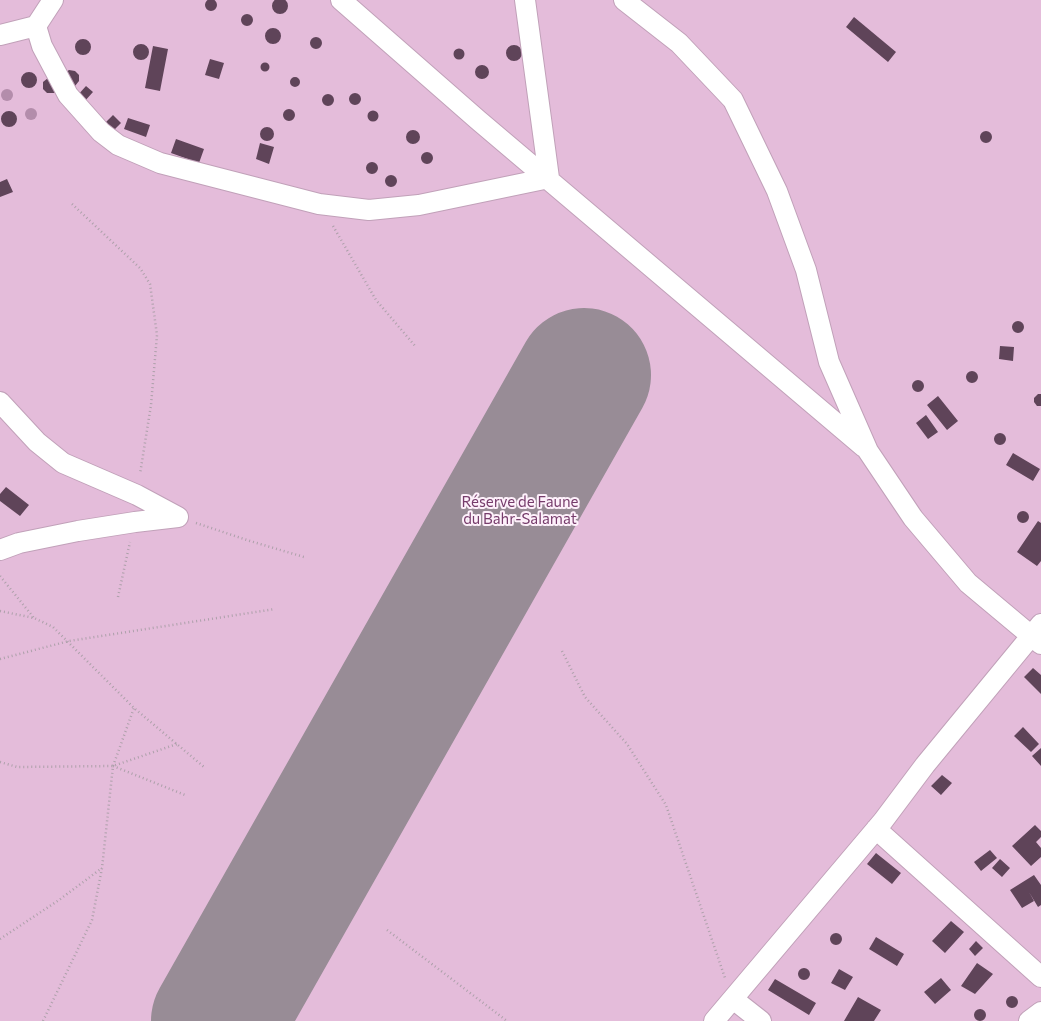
<!DOCTYPE html>
<meta charset="utf-8">
<style>
body{margin:0}
canvas{display:block;background:#fdf0fa}
</style>
<canvas width="1041" height="1021"></canvas>
<script>
const g = document.querySelector('canvas').getContext('2d');
g.lineJoin = 'round';
function fill(path, color) { g.fillStyle = color; g.fill(path, 'evenodd'); }
const poly = rows => new Path2D(rows.map(r => 'M' + r).join(''));
function trace(path, color, width, dash) { g.strokeStyle = color; g.lineWidth = width; g.lineCap = dash ? 'butt' : 'round'; g.setLineDash(dash || []); g.stroke(path); }
function drawText(font, color, halo, rows, align = 'center') {
  g.font = font + ' Commissioner,sans-serif'; g.lineWidth = 4; g.setLineDash([]); g.textBaseline = 'middle'; g.strokeStyle = halo; g.fillStyle = color; for (const [text, x, y, turn = 0] of rows) {
    g.save(); g.translate(x, y); g.rotate((+turn || 0) * Math.PI / 180); g.textAlign = isNaN(turn) ? turn : align; if (halo) g.strokeText(text, 0, 0); g.fillText(text, 0, 0); g.restore();
  }
}
fill(poly([
 [0,0,1041,0,1041,1021,0,1021]
]), '#e4bcda');
trace(poly([
 [218,1021,584,375]
]), '#988c96', 134);
fill(poly([
 '272 6a8 8 0 1 1 16 0a8 8 0 1 1-16 0Z',
 '205 5a6 6 0 1 1 12 0a6 6 0 1 1-12 0Z',
 '241 20a6 6 0 1 1 12 0a6 6 0 1 1-12 0Z',
 [854,17,896,52,888,62,846,27],
 '265 36a8 8 0 1 1 16 0a8 8 0 1 1-16 0Z',
 '310 43a6 6 0 1 1 12 0a6 6 0 1 1-12 0Z',
 '75 47a8 8 0 1 1 16 0a8 8 0 1 1-16 0Z',
 '133 52a8 8 0 1 1 16 0a8 8 0 1 1-16 0Z',
 '506 53a8 8 0 1 1 16 0a8 8 0 1 1-16 0Z',
 [153,46,168,49,160,91,145,88],
 '453.5 54a5.5 5.5 0 1 1 11 0a5.5 5.5 0 1 1-11 0Z',
 [210,59,224,63,219,79,205,75],
 '260.5 67a4.5 4.5 0 1 1 9 0a4.5 4.5 0 1 1-9 0Z',
 '475 72a7 7 0 1 1 14 0a7 7 0 1 1-14 0Z',
 [69,70,75,71,79,75,79,81,75,86,71,86,66,72],
 '21 80a8 8 0 1 1 16 0a8 8 0 1 1-16 0Z',
 '290 82a5 5 0 1 1 10 0a5 5 0 1 1-10 0Z',
 [48,78,56,92,54,93,47,93,43,89,43,82],
 [86,86,93,92,84,102,77,96],
 '349 99a6 6 0 1 1 12 0a6 6 0 1 1-12 0Z',
 '322 100a6 6 0 1 1 12 0a6 6 0 1 1-12 0Z',
 '283 115a6 6 0 1 1 12 0a6 6 0 1 1-12 0Z',
 '367.5 116a5.5 5.5 0 1 1 11 0a5.5 5.5 0 1 1-11 0Z',
 '1 119a8 8 0 1 1 16 0a8 8 0 1 1-16 0Z',
 [113,115,121,123,114,130,106,122],
 [128,118,150,125,146,137,124,129],
 '260 134a7 7 0 1 1 14 0a7 7 0 1 1-14 0Z',
 '406 137a7 7 0 1 1 14 0a7 7 0 1 1-14 0Z',
 '980 137a6 6 0 1 1 12 0a6 6 0 1 1-12 0Z',
 [176,139,204,149,199,163,171,153],
 [260,143,274,147,269,164,256,159],
 '421 158a6 6 0 1 1 12 0a6 6 0 1 1-12 0Z',
 '366 168a6 6 0 1 1 12 0a6 6 0 1 1-12 0Z',
 '385 181a6 6 0 1 1 12 0a6 6 0 1 1-12 0Z',
 [7,179,13,192,0,197,0,182],
 '1012 327a6 6 0 1 1 12 0a6 6 0 1 1-12 0Z',
 [1000,346,1014,347,1013,361,999,359],
 '966 377a6 6 0 1 1 12 0a6 6 0 1 1-12 0Z',
 '912 386a6 6 0 1 1 12 0a6 6 0 1 1-12 0Z',
 [1038,394,1041,394,1041,406,1037,406,1034,402,1034,398],
 [938,396,958,421,947,430,927,405],
 [926,415,938,432,928,439,916,423],
 '994 439a6 6 0 1 1 12 0a6 6 0 1 1-12 0Z',
 [1013,453,1040,469,1033,481,1006,465],
 [6,487,29,505,20,516,0,501,0,494],
 '1017 517a6 6 0 1 1 12 0a6 6 0 1 1-12 0Z',
 [1038,521,1041,523,1041,561,1037,566,1017,552],
 [1033,668,1041,675,1041,694,1024,677],
 [1023,727,1039,744,1031,752,1014,736],
 [1041,748,1041,766,1032,756],
 [942,775,952,783,941,795,931,786],
 [1035,825,1041,831,1041,837,1036,842,1041,848,1041,857,1031,866,1012,846],
 [990,850,997,858,981,871,974,862],
 [876,853,901,873,892,884,867,864],
 [1000,859,1010,868,1002,877,992,868],
 [1034,875,1041,885,1041,905,1038,907,1029,892,1034,901,1022,908,1010,890],
 [951,921,964,932,945,953,932,941],
 '830 939a6 6 0 1 1 12 0a6 6 0 1 1-12 0Z',
 [876,937,904,954,897,966,869,949],
 [976,941,983,948,975,956,969,949],
 [977,963,993,974,975,994,961,986],
 '798 974a6 6 0 1 1 12 0a6 6 0 1 1-12 0Z',
 [839,969,853,977,845,990,831,983],
 [941,978,951,990,935,1004,924,992],
 [775,979,816,1003,809,1015,768,990],
 '1006 1002a6 6 0 1 1 12 0a6 6 0 1 1-12 0Z',
 [858,997,881,1010,874,1021,844,1021],
 '974 1015a6 6 0 1 1 12 0a6 6 0 1 1-12 0Z'
]), '#5f4459');
const minor = poly([
 [341,0,478,120,864,447],
 [624,0,679,43,733,100,777,191,806,270,829,362,868,451,913,518,968,583,1041,644],
 [36,26,42,46,68,95,101,132,118,145,160,163,319,204,369,210,419,205,549,178,525,0],
 [0,35,36,26,53,0],
 [0,402,37,442,63,463,137,495,178,517],
 [0,550,19,543,78,531,135,522,178,517],
 [876,829,1041,977],
 [733,999,761,1021],
 [714,1021,883,821,925,765,1041,624],
 [1029,1021,1041,1012]
]);
trace(minor, '#c1a1b9', 22);
trace(poly([
 [72,204,140,268,150,284,157,335,151,405,140,474],
 [333,226,376,300,416,347],
 [196,523,250,541,304,557],
 [0,576,34,618],
 [118,597,130,542],
 [0,611,34,618,53,627,134,708,204,767],
 [562,651,585,697,627,744,666,805,725,978],
 [0,659,69,641,275,609],
 [0,762,17,767,113,766,177,744],
 [113,766,185,795],
 [387,930,507,1021],
 [0,939,59,900,102,868],
 [43,1021,92,920,102,868,113,766,134,708]
]), '#ada0aa', 2.5, [1, 3]);
trace(minor, '#fff', 20);
g.fillStyle = '#b38dab';
for (const [x, y] of [
 [7,95],
 [31,114]
]) { g.beginPath(); g.arc(x, y, 6, 0, 2 * Math.PI); g.fill(); }
drawText('15px', '#763c6b', '#fdf0fa', [
 ["Réserve de Faune",520,502],
 ["du Bahr-Salamat",520,519]
]);
</script>
